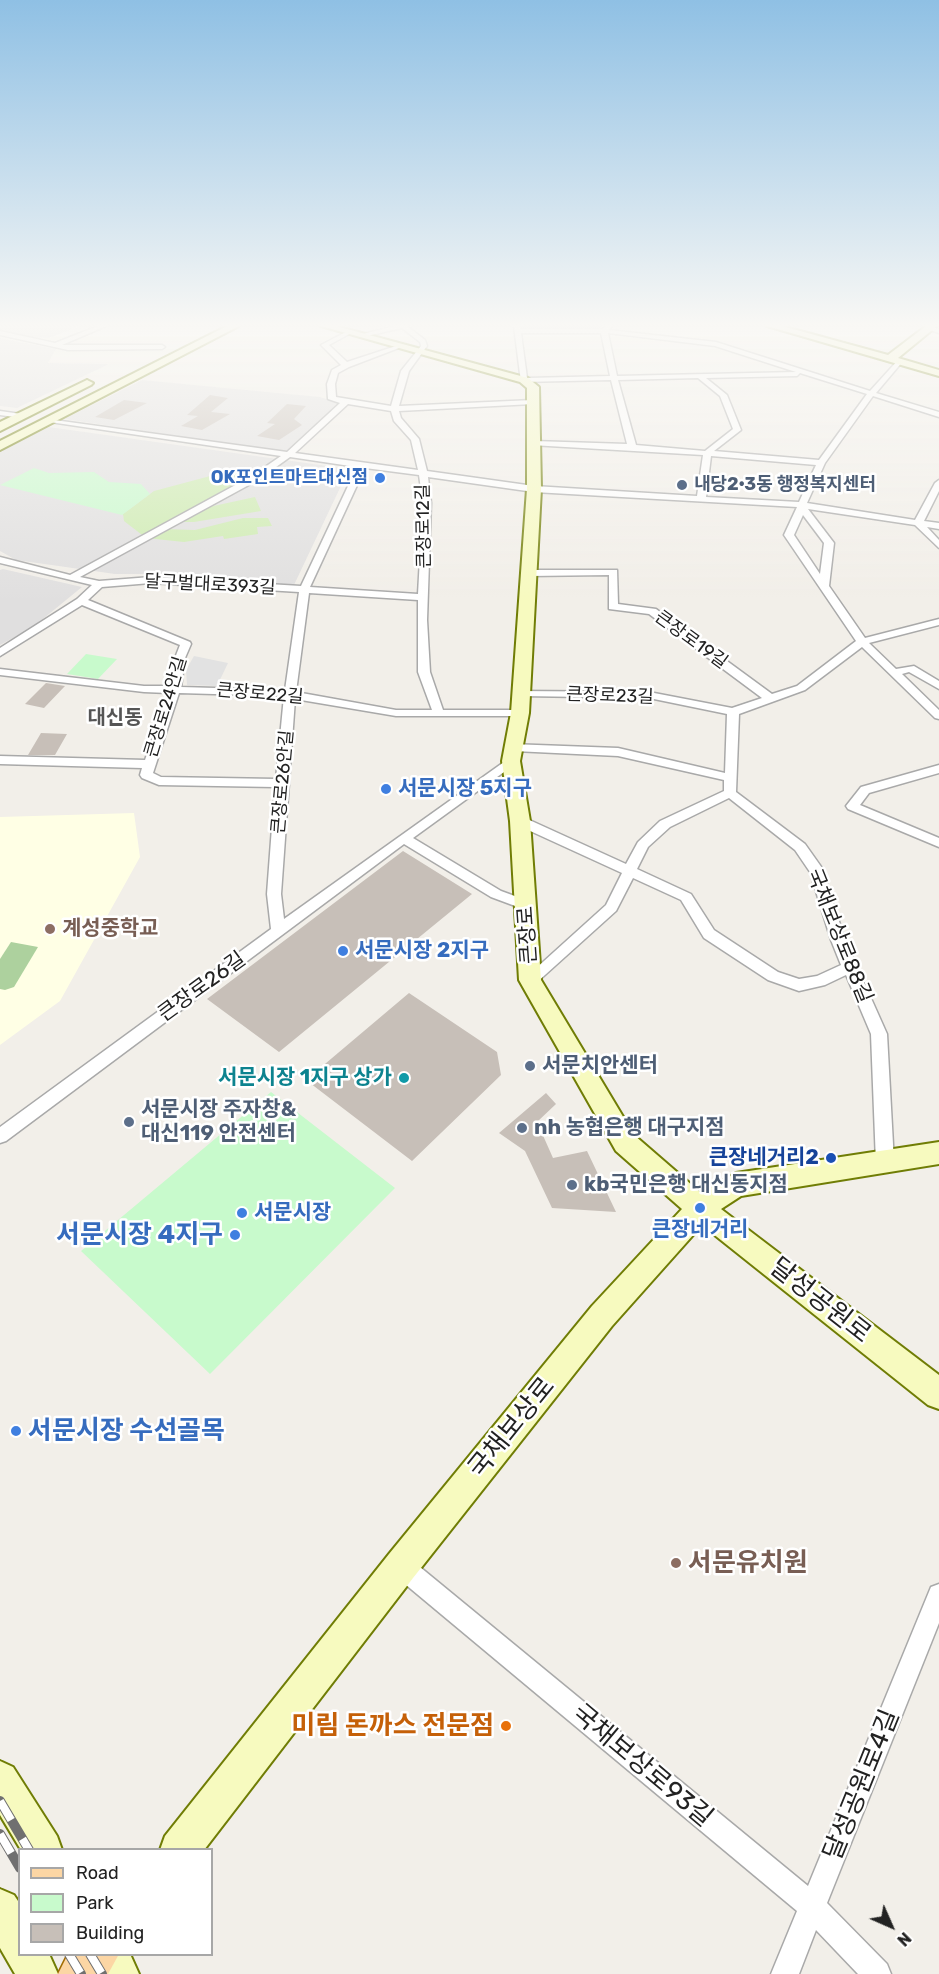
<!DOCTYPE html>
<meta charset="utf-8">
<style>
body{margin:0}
#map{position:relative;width:939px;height:1974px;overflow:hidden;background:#f2efe9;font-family:Rubik,sans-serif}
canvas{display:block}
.legend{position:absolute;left:18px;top:1848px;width:195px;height:108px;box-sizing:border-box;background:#fff;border:2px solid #a7a7a7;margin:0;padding:8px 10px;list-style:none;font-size:18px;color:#222}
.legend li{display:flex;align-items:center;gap:12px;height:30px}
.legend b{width:30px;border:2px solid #a7a7a7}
.north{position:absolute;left:861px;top:1896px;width:60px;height:60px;-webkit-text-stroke:4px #fff;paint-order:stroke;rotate:135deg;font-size:16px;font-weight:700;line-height:24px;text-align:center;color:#222}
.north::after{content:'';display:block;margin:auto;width:21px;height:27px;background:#222;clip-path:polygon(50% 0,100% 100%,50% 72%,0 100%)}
</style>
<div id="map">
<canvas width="939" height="1974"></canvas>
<ul class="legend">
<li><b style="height:8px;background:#fcd6a4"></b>Road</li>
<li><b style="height:16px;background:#c8facc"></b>Park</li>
<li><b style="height:16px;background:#c7bfb8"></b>Building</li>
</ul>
<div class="north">N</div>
</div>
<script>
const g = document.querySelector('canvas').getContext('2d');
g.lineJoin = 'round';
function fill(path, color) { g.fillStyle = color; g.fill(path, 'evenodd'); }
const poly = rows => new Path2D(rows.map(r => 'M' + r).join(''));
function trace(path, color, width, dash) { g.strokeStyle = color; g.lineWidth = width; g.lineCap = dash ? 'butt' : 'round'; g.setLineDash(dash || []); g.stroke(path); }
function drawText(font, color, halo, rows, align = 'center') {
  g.font = font + ' Rubik,"Noto Sans KR",sans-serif'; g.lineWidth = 5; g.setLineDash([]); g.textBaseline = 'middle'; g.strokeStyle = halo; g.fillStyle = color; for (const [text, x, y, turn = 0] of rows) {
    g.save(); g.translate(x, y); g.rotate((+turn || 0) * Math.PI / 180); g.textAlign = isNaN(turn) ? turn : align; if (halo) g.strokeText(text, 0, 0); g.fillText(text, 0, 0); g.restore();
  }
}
fill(poly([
 [0,326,80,326,48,338,0,336],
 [0,338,56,349,48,363,109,364,17,408,0,406],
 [142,380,320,397,339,403,285,452,64,419],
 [49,427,349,469,294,585,156,574,115,574,16,560,0,551,0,451],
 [3,569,82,587,33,627,0,645,0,570]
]), '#e0dfdf');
fill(poly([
 [134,813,140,857,60,1001,0,1045,0,817]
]), '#ffffe5');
fill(poly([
 [267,470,195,510,255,497,261,511,194,522,174,522,163,529,195,530,243,518,268,518,272,526,257,527,258,534,224,539,223,536,184,542,146,538,124,521,123,514,154,491,214,475]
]), '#cdebb0');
fill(poly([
 [11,942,38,947,14,987,5,990,0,989,0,959]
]), '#add19e');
fill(poly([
 [34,468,49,473,94,472,109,482,141,484,150,494,122,515,0,485],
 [86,654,117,659,98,679,67,674],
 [271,1092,395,1188,210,1374,81,1251]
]), '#c8facc');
fill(poly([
 [194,656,228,663,217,686,187,685,186,670]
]), '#e2e2e2');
fill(poly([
 [210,395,228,398,211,412,230,414,202,430,181,426,198,416,187,415],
 [124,400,147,403,114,420,95,417],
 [287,404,306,406,294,419,302,425,279,440,257,436,275,424,267,423],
 [46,683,65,686,44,708,25,704],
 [41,733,67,734,55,755,28,755],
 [403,851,472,894,279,1052,207,999],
 [409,993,497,1052,501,1075,412,1161,306,1080],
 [546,1093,556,1104,537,1122,553,1158,587,1151,616,1212,552,1208,525,1151,499,1133]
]), '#c7bfb8');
const street = poly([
 [98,326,106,326,62,345,162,345,165,347,162,349,68,350,0,335,0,331,55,343,98,326],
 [395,326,407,326,425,340,427,346,409,371,399,406,533,400,537,402,533,404,399,411,401,418,419,439,427,471,534,486,697,496,703,455,531,445,531,441,534,441,627,444,611,380,521,382,514,326,520,326,521,329,602,329,606,326,612,326,609,330,716,342,870,391,899,359,903,361,876,393,939,412,939,417,873,396,825,463,807,503,915,520,935,483,939,480,939,491,924,521,939,523,939,529,927,527,939,540,939,548,915,525,808,509,834,543,829,586,865,638,939,619,939,625,869,643,896,669,914,666,939,681,939,689,909,672,902,674,939,710,939,719,935,718,862,647,805,690,739,714,736,792,805,844,822,868,845,940,887,1034,894,1163,891,1168,885,1170,879,1168,876,1163,871,1034,846,975,825,985,799,991,768,980,704,938,681,900,633,878,616,911,535,984,530,986,525,984,523,980,606,905,622,873,515,824,514,821,515,818,525,818,626,864,638,842,660,821,724,791,724,780,618,756,514,751,508,747,510,744,618,748,725,773,727,714,649,698,521,696,517,695,517,691,649,692,732,708,762,698,649,614,609,609,609,575,529,576,524,573,529,570,617,570,618,604,656,609,772,694,797,686,856,641,784,535,797,507,534,492,428,477,431,503,427,620,430,672,443,710,520,710,526,713,520,716,396,716,295,699,281,894,284,919,511,757,517,761,515,764,413,838,501,891,531,902,533,905,531,908,526,910,491,897,404,844,6,1141,0,1143,0,1127,271,929,267,894,275,787,159,785,142,778,140,775,142,768,0,764,0,756,145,760,168,693,144,692,0,675,0,669,144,686,170,686,175,658,180,645,82,605,0,656,0,648,77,599,92,585,0,563,0,557,70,575,252,476,281,456,43,421,47,419,287,452,340,403,328,399,327,384,332,370,341,365,321,345,348,331,353,332,329,345,347,362,399,345,404,346,349,367,338,373,335,384,336,397,391,406,401,371,421,346,420,342,402,328,362,337,359,335,395,326],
 [521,333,601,333,610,376,527,378,521,333],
 [608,333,715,346,796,372,617,376,608,333],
 [800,373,867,394,819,460,714,451,741,430,727,395,706,378,797,376,800,373],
 [698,378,720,396,733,429,705,451,636,445,618,380,698,378],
 [348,404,391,411,394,421,411,440,418,470,295,453,348,404],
 [711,456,816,465,799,502,706,497,711,456],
 [290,457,357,467,301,586,151,577,99,581,80,577,258,480,290,457],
 [365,468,419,475,423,503,418,594,310,587,365,468],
 [803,515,824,543,820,574,794,535,803,515],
 [151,583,299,592,285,690,181,687,185,658,191,644,190,642,88,600,102,587,151,583],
 [309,593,418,600,418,672,432,710,396,710,296,692,309,593],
 [179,693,284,696,276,779,161,777,153,773,179,693],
 [729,798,795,850,810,872,831,940,841,965,817,976,799,979,778,972,714,930,691,894,637,869,648,847,670,827,729,798],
 [929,326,939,329,939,333,927,329,929,326],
 [0,411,21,414,25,416,21,418,0,415,0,411],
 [939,765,939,773,869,793,860,805,939,838,939,847,848,809,846,806,861,787,939,765],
 [401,1555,409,1558,808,1886,931,1587,939,1584,939,1623,827,1903,887,1964,891,1974,858,1974,816,1930,799,1974,771,1974,797,1911,393,1574,390,1566,393,1558,401,1555]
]);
const secondary = poly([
 [227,326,239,326,0,450,0,441,227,326],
 [321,326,336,326,528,378,539,387,541,489,529,713,520,761,530,821,541,980,634,1135,701,1193,736,1173,939,1142,939,1164,741,1196,721,1209,939,1375,939,1409,928,1405,702,1225,612,1326,413,1578,204,1850,160,1850,165,1836,389,1554,592,1306,682,1209,616,1151,519,980,510,821,502,761,511,713,527,489,527,388,520,382,321,326],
 [767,326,782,326,888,355,926,326,937,326,898,358,939,370,939,376,767,326],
 [87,380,93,383,91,385,0,431,0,422,87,380],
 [0,1761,13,1767,57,1836,62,1850,21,1850,0,1815,0,1761],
 [0,1889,14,1895,20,1904,20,1954,49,1954,58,1974,15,1974,0,1948,0,1889],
 [87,1954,130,1954,139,1974,96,1974,87,1954]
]);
const primary = poly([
 [68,1954,119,1954,108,1974,58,1974,68,1954]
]);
trace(street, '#a9a9a9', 3);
trace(secondary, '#707d05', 4);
trace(primary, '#a06b00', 3);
fill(street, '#fff');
fill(secondary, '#f7fabf');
fill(primary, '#fcd6a4');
const rail = poly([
 [0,1801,29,1850],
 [0,1834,20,1868],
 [69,1954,81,1974],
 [90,1954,102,1974]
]);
trace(rail, '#707070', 10);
trace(rail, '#fff', 8, [22]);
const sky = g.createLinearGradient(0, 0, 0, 602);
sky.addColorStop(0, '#8fc0e4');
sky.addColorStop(0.54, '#f9f8f5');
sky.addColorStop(1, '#f9f8f500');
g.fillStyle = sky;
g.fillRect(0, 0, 939, 602);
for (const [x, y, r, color] of [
 [380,478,6,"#3f7fe0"],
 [682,485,6,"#5c6f8a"],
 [386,789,6,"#3f7fe0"],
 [50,929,6,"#8d6e63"],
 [343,951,6,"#3f7fe0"],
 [530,1066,6,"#5c6f8a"],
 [404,1078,6,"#0f9aa8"],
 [129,1122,6,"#5c6f8a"],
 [522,1128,6,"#5c6f8a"],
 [831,1158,6,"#1a4fb4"],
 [572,1185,6,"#5c6f8a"],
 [700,1208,6,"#3f7fe0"],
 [242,1213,6,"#3f7fe0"],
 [235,1235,6,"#3f7fe0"],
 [16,1431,6,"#3f7fe0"],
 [676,1563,6,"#8d6e63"],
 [506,1726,6,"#e8710a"]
]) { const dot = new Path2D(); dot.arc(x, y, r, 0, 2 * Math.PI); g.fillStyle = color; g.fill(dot); trace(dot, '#fff', 2); }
drawText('bold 18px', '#366cbe', '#fff', [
 ["OK포인트마트대신점",368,478]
], 'right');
drawText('bold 18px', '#4e5e75', '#fff', [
 ["내당2·3동 행정복지센터",694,485]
], 'left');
drawText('18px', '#222', '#fff', [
 ["큰장로12길",424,526,-91],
 ["달구벌대로393길",210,585,3],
 ["큰장로19길",691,640,36],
 ["큰장로22길",260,694,5],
 ["큰장로23길",610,696,2],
 ["큰장로24안길",166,707,-73],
 ["큰장로26안길",283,782,-85]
]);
drawText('bold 20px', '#555', '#fff', [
 ["대신동",115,718]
]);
drawText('bold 21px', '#366cbe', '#fff', [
 ["서문시장 5지구",398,789],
 ["서문시장 2지구",355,951],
 ["서문시장",254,1213],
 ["큰장네거리",700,1230,"center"]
], 'left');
drawText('bold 21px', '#785e54', '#fff', [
 ["계성중학교",62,929]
], 'left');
drawText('21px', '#222', '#fff', [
 ["큰장로",528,935,-94],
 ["국채보상로88길",839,936,68],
 ["큰장로26길",202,987,-36]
]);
drawText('bold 21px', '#4e5e75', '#fff', [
 ["서문치안센터",542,1066],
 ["서문시장 주자창&",141,1110],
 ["대신119 안전센터",141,1134],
 ["nh 농협은행 대구지점",534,1128],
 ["kb국민은행 대신동지점",584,1185]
], 'left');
drawText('bold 21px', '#0d838f', '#fff', [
 ["서문시장 1지구 상가",392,1078]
], 'right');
drawText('bold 21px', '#164399', '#fff', [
 ["큰장네거리2",819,1158]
], 'right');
drawText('bold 26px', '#366cbe', '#fff', [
 ["서문시장 4지구",223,1235],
 ["서문시장 수선골목",28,1431,"left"]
], 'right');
drawText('26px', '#222', '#fff', [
 ["달성공원로",820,1301,38],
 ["국채보상로",512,1428,-51],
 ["국채보상로93길",642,1766,40],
 ["달성공원로4길",862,1785,-68]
]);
drawText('bold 26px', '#785e54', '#fff', [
 ["서문유치원",688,1563]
], 'left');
drawText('bold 26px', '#c56008', '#fff', [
 ["미림 돈까스 전문점",494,1726]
], 'right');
</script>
